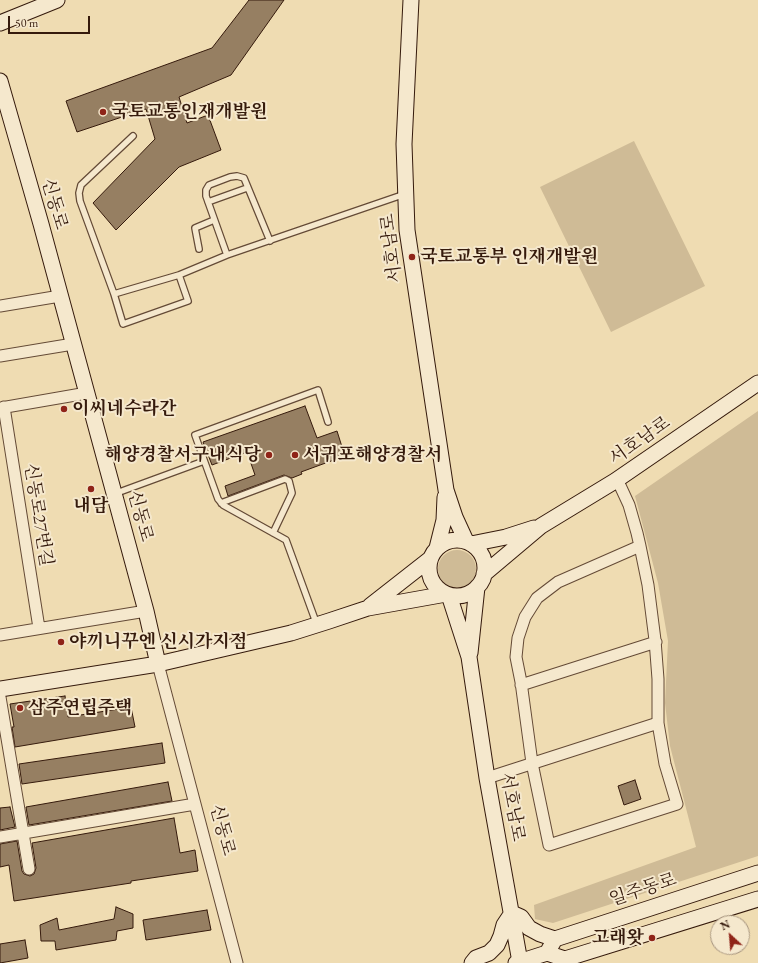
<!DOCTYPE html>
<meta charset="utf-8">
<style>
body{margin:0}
#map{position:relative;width:758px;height:963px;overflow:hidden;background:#efdcb2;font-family:"EB Garamond",serif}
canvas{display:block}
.north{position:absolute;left:710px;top:915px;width:40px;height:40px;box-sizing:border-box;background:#f5e8cd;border:1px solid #a89680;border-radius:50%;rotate:334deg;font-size:11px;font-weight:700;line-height:16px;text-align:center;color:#351a0c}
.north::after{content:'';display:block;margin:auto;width:14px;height:18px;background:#8f2418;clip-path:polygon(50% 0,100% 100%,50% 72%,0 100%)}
.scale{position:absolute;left:8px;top:16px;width:82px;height:18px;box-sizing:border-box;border:2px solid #351a0c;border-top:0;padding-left:5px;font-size:12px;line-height:14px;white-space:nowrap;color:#351a0c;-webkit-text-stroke:3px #f5e8cd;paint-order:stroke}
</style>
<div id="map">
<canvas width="758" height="963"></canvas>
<div class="north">N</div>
<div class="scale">50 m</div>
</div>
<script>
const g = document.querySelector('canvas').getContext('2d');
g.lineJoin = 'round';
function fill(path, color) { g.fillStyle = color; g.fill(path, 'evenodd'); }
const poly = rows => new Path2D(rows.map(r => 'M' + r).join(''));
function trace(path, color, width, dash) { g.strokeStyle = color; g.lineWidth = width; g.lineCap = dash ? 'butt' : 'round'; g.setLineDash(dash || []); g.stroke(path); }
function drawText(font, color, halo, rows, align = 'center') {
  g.font = font + ' "EB Garamond","Noto Serif KR",serif'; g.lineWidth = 4; g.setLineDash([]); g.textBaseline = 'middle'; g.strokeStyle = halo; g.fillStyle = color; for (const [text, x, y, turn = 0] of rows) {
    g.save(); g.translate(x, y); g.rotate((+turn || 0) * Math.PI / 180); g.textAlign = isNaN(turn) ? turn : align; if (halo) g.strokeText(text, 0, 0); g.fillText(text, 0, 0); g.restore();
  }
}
fill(poly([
 [634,141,705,286,611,332,540,187],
 [758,411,758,856,553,923,535,919,534,905,696,847,670,746,665,703,668,641,658,583,635,496],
 '438 569a19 19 0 1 1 38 0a19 19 0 1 1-38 0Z'
]), '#cfbb96');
const building = poly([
 [249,0,284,0,231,75,179,97,187,123,208,115,221,150,179,167,116,230,93,203,155,139,146,109,77,132,66,101,212,48,249,0],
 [305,406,317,438,337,431,343,450,342,457,301,472,302,474,292,478,284,475,228,496,225,486,255,475,247,452,212,465,203,442,305,406],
 [65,696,68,717,131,707,135,727,15,747,12,727,14,727,10,704,65,696],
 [162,743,165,763,22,784,19,764,162,743],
 [635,780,641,799,624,805,618,786,635,780],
 [168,782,172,801,29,825,26,807,168,782],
 [10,807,15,827,0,830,0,808,10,807],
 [174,818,180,853,195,850,198,871,131,881,131,883,14,901,9,865,0,867,0,844,17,841,22,871,24,874,30,876,34,874,36,868,32,843,174,818],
 [116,907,133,914,133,928,117,931,116,940,56,950,55,941,41,941,40,925,57,918,59,930,114,919,116,907],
 [207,910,211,930,146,940,143,920,207,910],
 [25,940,28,958,0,963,0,944,25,940]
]);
fill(building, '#967f62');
trace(building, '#351a0c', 1);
const lane = poly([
 [133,136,81,185,79,193,80,201,114,294,179,275,227,255,405,194],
 [208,202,247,188],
 [199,249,195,228,214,220],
 [227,255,206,196,206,190,209,185,230,177,237,176,244,178,270,241],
 [114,294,123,324,188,301,179,275],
 [114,494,204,461],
 [221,503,285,479,289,481,292,493,273,533],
 [317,625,286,540,223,505,218,499,195,435,318,390,328,422]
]);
const street = poly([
 [0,306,60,296],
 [0,356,73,344],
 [4,407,39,628],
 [0,408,87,393],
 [617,479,629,505,637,533,640,546,648,585,655,640,658,679,658,723,665,764,677,804,549,845,532,763,521,682,516,657,518,638,525,617,537,598,558,582,640,546],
 [0,635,146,611],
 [158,664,237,963],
 [521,685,656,642],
 [0,697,29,869],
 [487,778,658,723],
 [0,837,195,804]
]);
const secondary = poly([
 [411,0,404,144,407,230,446,490,455,517,466,541],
 [0,23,57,0],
 [0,81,41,224,146,611,158,664],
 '429 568a28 28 0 1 1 56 0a28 28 0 1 1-56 0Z',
 [471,544,506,537,534,528],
 [437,548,444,520,445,497],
 [484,574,541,526,615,481,758,383],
 [449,595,469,657,487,778,520,962],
 [370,606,430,559],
 [470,653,477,587],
 [0,689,158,664,291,633,329,621,368,608,446,594],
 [512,913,521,917,529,928,540,934,555,939],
 [547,953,555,939,758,873],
 [472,963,476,958,489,953,497,945,501,936,504,925,512,913],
 [516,963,547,953,565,959,758,899]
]);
trace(lane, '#644a36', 8);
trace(street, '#644a36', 13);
trace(secondary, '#351a0c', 17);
trace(lane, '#f5e8cd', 5.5);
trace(street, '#f5e8cd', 11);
trace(secondary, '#f5e8cd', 15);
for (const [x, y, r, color] of [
 [103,112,4,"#8f2418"],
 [412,257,4,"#8f2418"],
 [64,409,4,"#8f2418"],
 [269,455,4,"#8f2418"],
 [295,455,4,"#8f2418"],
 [91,489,4,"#8f2418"],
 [61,642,4,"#8f2418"],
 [20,708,4,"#8f2418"],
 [652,938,4,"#8f2418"]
]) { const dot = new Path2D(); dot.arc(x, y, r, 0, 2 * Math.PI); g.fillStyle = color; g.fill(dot); trace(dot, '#f5e8cd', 1.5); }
drawText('bold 18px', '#351a0c', '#f5e8cd', [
 ["국토교통인재개발원",111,112],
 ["국토교통부 인재개발원",420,257],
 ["이씨네수라간",72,409],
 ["해양경찰서구내식당",261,455,"right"],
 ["서귀포해양경찰서",303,455],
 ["내담",91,506,"center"],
 ["야끼니꾸엔 신시가지점",69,642],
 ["삼주연립주택",28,708],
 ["고래왓",644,938,"right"]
], 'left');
drawText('18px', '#351a0c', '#f5e8cd', [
 ["신동로",54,204,74],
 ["서호남로",392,248,-97],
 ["서호남로",640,441,-35],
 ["신동로27번길",38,515,81],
 ["신동로",140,516,75],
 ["서호남로",512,807,80],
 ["신동로",222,830,75],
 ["일주동로",643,890,-18]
]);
</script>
